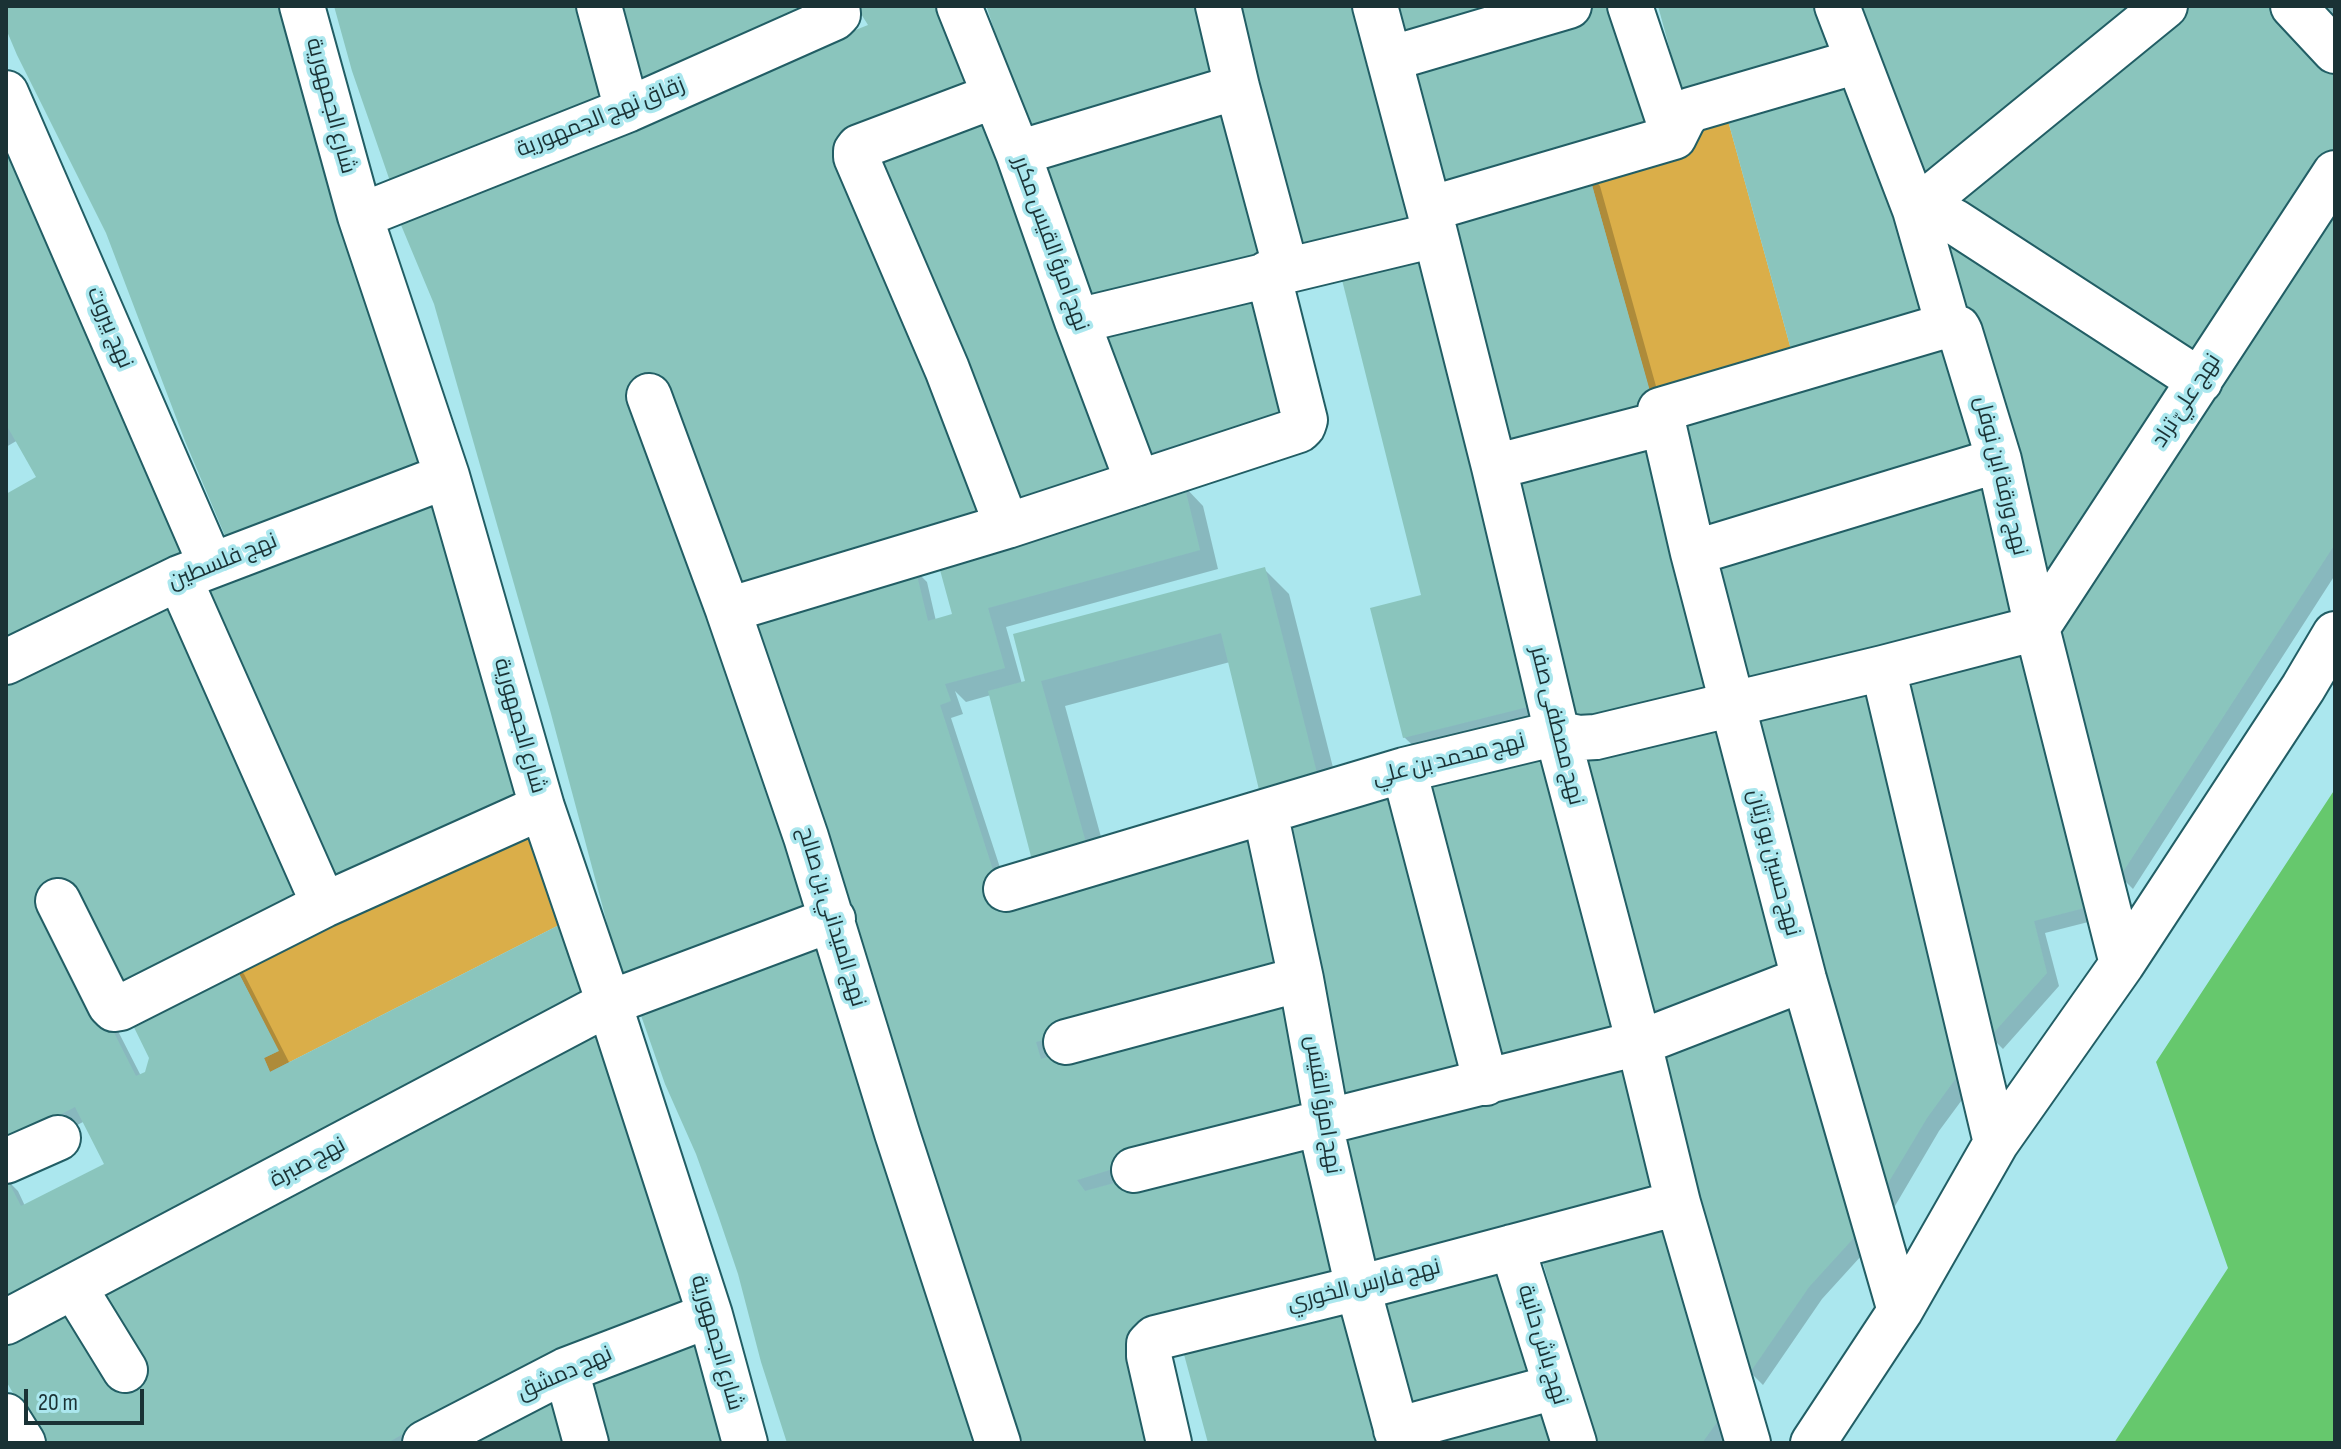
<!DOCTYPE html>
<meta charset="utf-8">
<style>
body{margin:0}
#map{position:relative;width:2341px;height:1449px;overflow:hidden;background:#abe7ee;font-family:"Sofia Sans Condensed",sans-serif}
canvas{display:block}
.frame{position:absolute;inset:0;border:8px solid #1a3235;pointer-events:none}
.scale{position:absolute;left:24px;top:1389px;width:120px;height:36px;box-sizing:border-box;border:4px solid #1a3235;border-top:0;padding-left:10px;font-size:24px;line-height:28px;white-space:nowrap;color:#1a3235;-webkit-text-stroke:6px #abe7ee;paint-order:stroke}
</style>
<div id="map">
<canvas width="2341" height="1449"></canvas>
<div class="frame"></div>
<div class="scale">20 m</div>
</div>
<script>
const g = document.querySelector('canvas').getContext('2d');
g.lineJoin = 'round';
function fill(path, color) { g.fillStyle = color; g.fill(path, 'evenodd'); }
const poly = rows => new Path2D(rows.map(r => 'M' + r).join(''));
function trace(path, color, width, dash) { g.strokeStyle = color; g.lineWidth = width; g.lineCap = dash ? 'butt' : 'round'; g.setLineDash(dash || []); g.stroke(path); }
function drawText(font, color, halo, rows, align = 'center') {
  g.font = font + ' "Sofia Sans Condensed",Cairo,sans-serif'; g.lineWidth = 7; g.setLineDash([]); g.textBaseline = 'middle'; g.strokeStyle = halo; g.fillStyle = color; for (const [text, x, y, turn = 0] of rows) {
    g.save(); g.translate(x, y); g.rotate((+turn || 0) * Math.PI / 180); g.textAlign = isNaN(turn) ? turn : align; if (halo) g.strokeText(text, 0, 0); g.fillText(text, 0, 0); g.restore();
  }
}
fill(poly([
 [1724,106,1795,364,1654,407,1588,171],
 [537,827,571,919,270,1072,264,1058,278,1051,231,958]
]), '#daae49');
fill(poly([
 [2335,789,2335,1443,2114,1443,2228,1268,2156,1062]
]), '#66c86d');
fill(poly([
 [858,6,951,6,989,100,856,154,1008,534,824,592,825,595,914,569,927,582,936,621,955,616,939,561,1184,486,1203,506,1218,569,1006,627,1022,684,1028,682,1015,636,1264,569,1289,594,1341,799,1402,784,1414,796,1490,1088,1360,1121,1347,1108,1271,817,1281,815,1263,797,1230,662,1065,706,1109,866,1255,829,1268,841,1305,986,1287,991,1303,1007,1332,1125,1308,1131,1322,1145,1361,1288,1341,1294,1354,1308,1391,1443,1210,1443,1182,1338,1141,1349,1170,1443,1026,1443,970,1295,950,1216,828,858,750,618,760,615,745,600,668,391,645,400,834,924,637,995,625,982,552,709,435,304,399,214,871,25],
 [955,691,966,702,991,695,1036,867,1053,884,1009,895,951,718,963,714],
 [1264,997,1266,1001,1049,1059,1048,1054],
 [999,6,1311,425,1150,468],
 [1399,6,1624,6,1587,172,1600,186,1668,429],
 [1660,6,1835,6,2108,917,2045,933,2059,986,2003,1049,1991,1037,1987,1066,1939,1131,1892,1211,1743,714,1808,374,1726,109],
 [2195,6,2271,6,2335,76,2335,180,2205,366,2039,250,1968,209],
 [2324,6,2335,6,2335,19],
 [6,119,173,485,6,496,39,478,18,440,6,447],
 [2335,204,2335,575,2133,889,2121,877],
 [1372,610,1564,729,1430,762,1404,737],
 [6,676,228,958,244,974,290,1064,421,1443,44,1443,6,1376,6,1179,18,1191,25,1206,107,1165,85,1121,6,1161],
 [56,910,222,961,147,1073,141,1076],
 [1585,753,1872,1244,1822,1299,1763,1385,1751,1373,1712,1245,1660,1023,1647,1010],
 [1544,1257,1738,1424,1724,1443,1597,1443]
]), '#0003');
fill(poly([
 [6,6,295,6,432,465,228,543,185,441,106,233,17,55,6,29],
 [334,6,591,6,615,106,393,190,352,71],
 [615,6,820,6,637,94],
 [856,6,945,6,977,88,845,141,997,521,743,601,661,377,633,387,822,911,623,983,550,710,434,304,396,213,868,25],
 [992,6,1210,6,1230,82,1031,144,987,8],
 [1227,6,1365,6,1422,223,1293,257],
 [1397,6,1535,6,1406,41],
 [1601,6,1623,6,1659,136,1447,195,1409,59],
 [1658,6,1830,6,1849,57,1685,105],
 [1845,6,2149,6,1917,186],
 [2192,6,2271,6,2335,73,2335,149,2191,355,2024,238,1953,197,2060,117],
 [1855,70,1935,326,1795,364,1724,106],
 [1231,96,1278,253,1084,310,1038,153],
 [992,114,1125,469,1011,512,877,157],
 [6,129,198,551,6,645,6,494,36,477,7,426,6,427],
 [1588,171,1657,416,1510,457,1442,212],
 [2335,201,2335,544,2119,878,2048,628],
 [1955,226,2178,385,2045,598,1937,238],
 [1426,251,1540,704,1403,738,1370,608,1421,595,1340,272],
 [1264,279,1299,412,1135,456,1099,322],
 [1955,330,1991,460,1702,540,1665,411],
 [1653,432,1720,699,1579,734,1512,467],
 [1991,468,2030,622,1735,693,1705,555],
 [1184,484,1200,550,988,608,1005,668,945,684,951,701,940,705,1001,895,1256,826,1293,974,1036,1042,1041,1059,1291,992,1321,1112,1181,1148,1077,1180,1085,1191,1309,1130,1349,1276,1129,1337,1163,1443,1023,1443,968,1296,948,1217,748,616,915,567,928,621,952,614,937,559],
 [442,488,537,801,325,889,200,585],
 [1265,567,1319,781,1261,798,1221,633,1041,681,1088,850,1034,868,988,691,1025,681,1013,634],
 [171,596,308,899,118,994,45,897,136,1076,145,1072,149,1058,126,1011,231,958,279,1051,264,1058,270,1072,571,919,597,1001,6,1310,6,1177,21,1206,104,1164,75,1107,6,1142,6,674],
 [2025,636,2096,905,2034,921,2047,973,1989,1038,1894,670],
 [1872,677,1975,1052,1927,1118,1878,1200,1741,713],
 [1729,716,1792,977,1645,1011,1583,751],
 [1549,736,1629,1038,1493,1073,1413,773],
 [1402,781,1478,1075,1345,1109,1269,816],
 [819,940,989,1443,787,1443,761,1362,738,1274,718,1215,696,1154,665,1084,637,1004],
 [1795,990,1861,1230,1809,1287,1749,1374,1650,1030],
 [601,1016,696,1307,487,1387,387,1443,42,1443,6,1381,6,1339,89,1298],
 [1633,1051,1671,1190,1365,1273,1327,1134],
 [1672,1218,1726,1410,1702,1443,1595,1443,1541,1256],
 [1506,1258,1538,1380,1408,1415,1376,1293],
 [1342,1293,1382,1443,1208,1443,1179,1336],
 [696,1334,730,1443,599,1443,591,1370],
 [557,1382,574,1443,440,1443],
 [1554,1399,1567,1443,1420,1443]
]), '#8ac5bd');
const minor = poly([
 [302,6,360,216,447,476,542,807,609,1003,710,1315,745,1443],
 [599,6,627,110],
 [959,6,1018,153,1077,321,1138,483],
 [1218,6,1237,87,1286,269],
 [1375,6,1429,209,1494,467,1557,733,1639,1043,1678,1203,1748,1443],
 [1630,6,1674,137],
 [1837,6,1915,210,1948,325,1958,328,1960,332,1999,460,2037,628,2122,964],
 [2293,6,2335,51],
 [1389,59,1569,6],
 [6,93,211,565],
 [994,96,859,147,856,151,856,157,947,369,1007,526],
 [1018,153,1237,87],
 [1923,205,1955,222,2200,381],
 [1429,209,1674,137,1683,119,1690,110,1858,61],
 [1915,210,2165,6],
 [360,216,627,110,834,18,838,14,837,6],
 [1077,321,1435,235],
 [649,396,728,610,806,837,897,1133,998,1443],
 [1494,467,1663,423],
 [1693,553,1999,460],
 [179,578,324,905],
 [728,610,1007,526,1299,430,1303,426,1305,420,1268,273],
 [6,662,179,578,447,476],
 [1883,668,1996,1143],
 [1404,770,1486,1083],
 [1265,812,1301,979,1327,1122,1323,1137,1358,1288,1400,1443],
 [1006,889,1404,770,1557,733,1578,738,1596,737,1883,668,2037,628,2335,173],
 [58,901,110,1005,114,1009,120,1008,324,905,542,807],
 [1066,1042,1301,979],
 [6,1161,58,1138],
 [1134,1170,1639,1043,1804,979],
 [1512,1247,1574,1443],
 [74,1287,125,1370],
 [1900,1311,1804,979,1693,553,1660,410,1948,325],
 [6,1322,609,1003,833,919],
 [566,1370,586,1443],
 [6,1416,23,1443],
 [1396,1430,1555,1387],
 [425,1443,566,1370,710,1315],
 [1169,1443,1149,1356,1149,1344,1155,1338,1358,1288,1678,1203],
 [1813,1443,1900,1311,1996,1143,2122,964,2303,688,2335,634]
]);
trace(minor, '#225e65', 48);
trace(minor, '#fff', 44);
drawText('22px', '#1a3235', '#abe7ee', [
 ["شارع الجمهورية",330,106,75],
 ["زقاق نهج الجمهورية",601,118,-22],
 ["نهج امرؤ القيس مكرر",1050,244,70],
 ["نهج بيروت",109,328,67],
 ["نهج عليّ تراد",2187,401,-57],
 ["نهج ورقة ابن نوفل",2000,476,76],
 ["نهج فلسطين",223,562,-22],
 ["شارع الجمهورية",519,726,74],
 ["نهج مصطفى صفر",1556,726,76],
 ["نهج محمد بن علي",1449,760,-14],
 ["نهج حسين بو زيّان",1773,863,75],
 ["نهج الميداني بن صالح",831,917,73],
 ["نهج امرؤ القيس",1322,1105,81],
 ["نهج صبرة",308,1163,-28],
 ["نهج فارس الخوري",1364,1286,-14],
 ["شارع الجمهورية",716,1343,74],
 ["نهج باش حانبة",1542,1345,73],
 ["نهج دمشق",565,1374,-24]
]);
</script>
